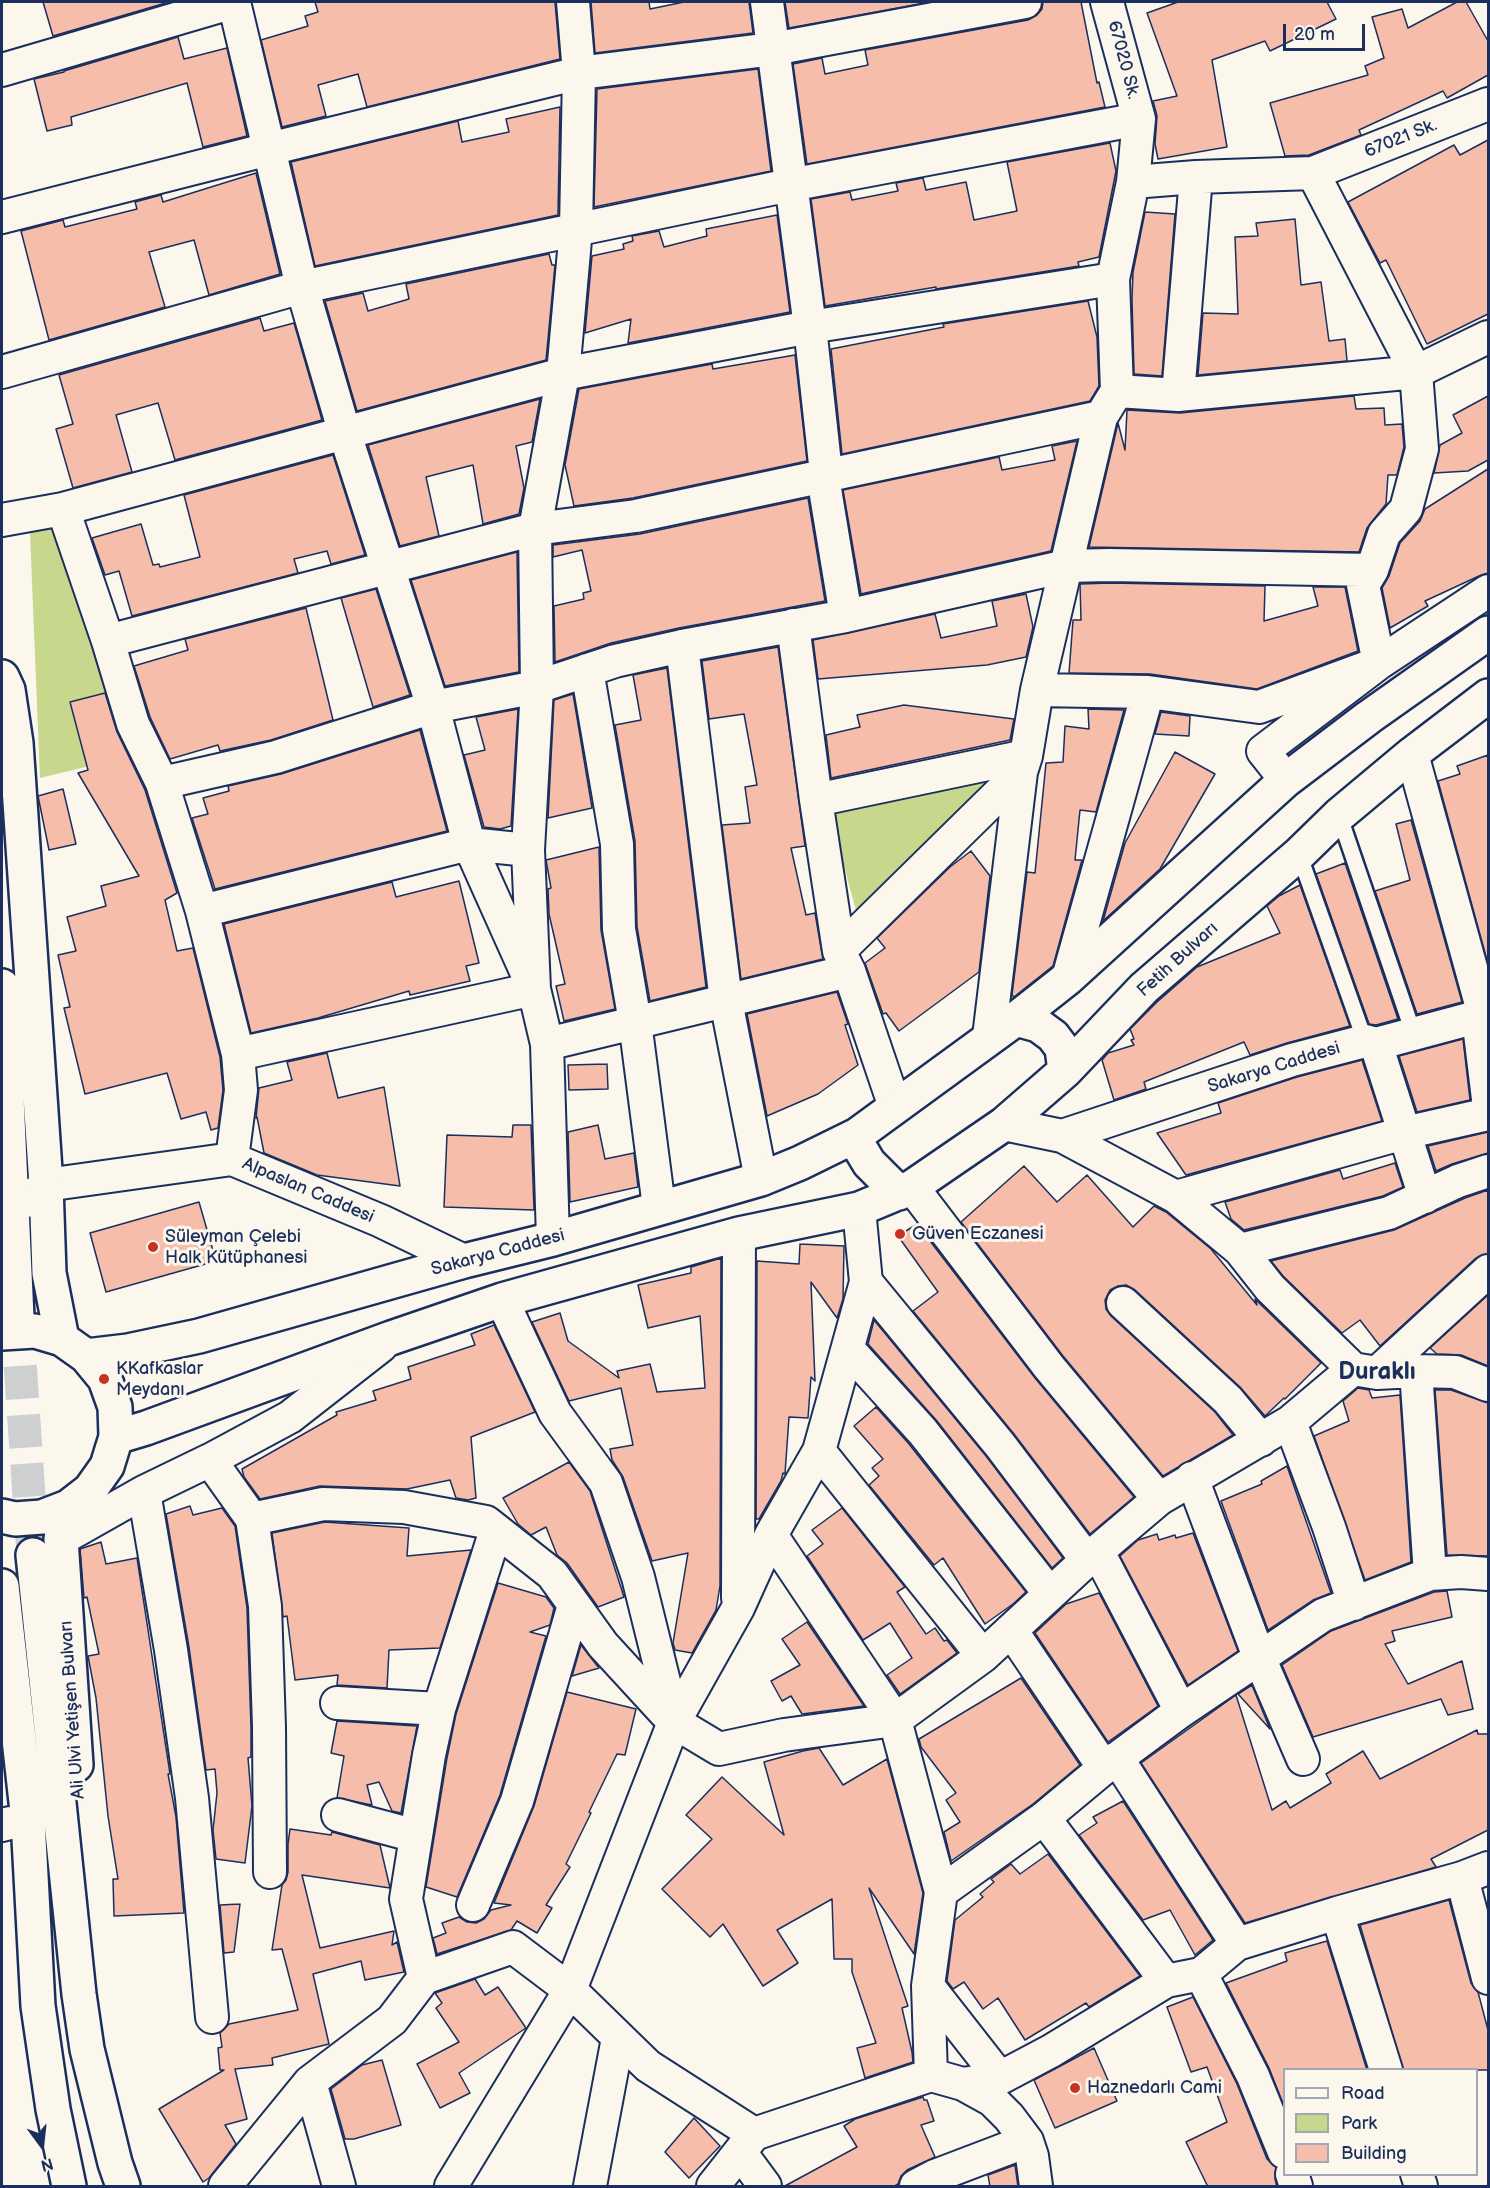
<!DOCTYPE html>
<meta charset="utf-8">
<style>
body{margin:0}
#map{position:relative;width:1490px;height:2188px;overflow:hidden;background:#fbf7ec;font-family:"Balsamiq Sans",sans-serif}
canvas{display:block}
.frame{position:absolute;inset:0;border:3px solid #1b2f5e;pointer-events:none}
.legend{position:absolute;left:1283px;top:2068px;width:195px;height:108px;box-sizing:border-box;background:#fbf7ec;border:2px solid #a1a7b3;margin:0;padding:8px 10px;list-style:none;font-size:18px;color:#1b2f5e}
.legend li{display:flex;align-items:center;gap:12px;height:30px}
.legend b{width:30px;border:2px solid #a1a7b3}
.north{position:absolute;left:12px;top:2116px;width:60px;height:60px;-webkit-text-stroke:4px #fbf7ec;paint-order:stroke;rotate:165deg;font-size:16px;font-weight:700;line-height:24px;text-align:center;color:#1b2f5e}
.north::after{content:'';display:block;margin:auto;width:21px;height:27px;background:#1b2f5e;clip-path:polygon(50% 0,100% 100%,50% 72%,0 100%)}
.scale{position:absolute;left:1283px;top:24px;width:82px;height:27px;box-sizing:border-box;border:3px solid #1b2f5e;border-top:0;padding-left:8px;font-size:18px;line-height:21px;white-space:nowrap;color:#1b2f5e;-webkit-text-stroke:4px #fbf7ec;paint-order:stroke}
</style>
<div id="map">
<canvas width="1490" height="2188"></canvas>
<div class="frame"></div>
<ul class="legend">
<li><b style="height:8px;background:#fbf7ec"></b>Road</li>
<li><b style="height:16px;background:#c7d88c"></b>Park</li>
<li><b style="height:16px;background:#f5bdaa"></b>Building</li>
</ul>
<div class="north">N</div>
<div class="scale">20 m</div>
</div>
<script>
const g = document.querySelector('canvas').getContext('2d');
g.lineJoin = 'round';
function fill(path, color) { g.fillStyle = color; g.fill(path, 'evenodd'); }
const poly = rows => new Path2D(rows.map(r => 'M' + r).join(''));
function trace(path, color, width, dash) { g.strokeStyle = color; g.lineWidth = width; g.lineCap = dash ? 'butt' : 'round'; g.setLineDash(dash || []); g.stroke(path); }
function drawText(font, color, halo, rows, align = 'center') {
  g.font = font + ' "Balsamiq Sans",sans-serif'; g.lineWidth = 6; g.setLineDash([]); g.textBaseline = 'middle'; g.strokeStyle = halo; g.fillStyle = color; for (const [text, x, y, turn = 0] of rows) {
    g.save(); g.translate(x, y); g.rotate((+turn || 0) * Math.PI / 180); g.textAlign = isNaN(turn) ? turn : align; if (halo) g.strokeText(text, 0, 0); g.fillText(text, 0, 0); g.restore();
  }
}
fill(poly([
 [43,524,56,526,131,756,40,778,30,533],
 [992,766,966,815,858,918,830,814]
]), '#c7d88c');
const building = poly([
 [43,2,169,2,53,36,43,2],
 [315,2,555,2,560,59,367,107,358,74,318,85,326,116,282,127,261,40,308,26,305,16,318,12,315,2],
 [591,2,649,2,650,9,684,2,749,2,753,33,595,53,591,2],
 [785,2,930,2,789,28,785,2],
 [1043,2,1081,2,1097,83,1099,82,1105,107,807,164,793,64,822,58,825,74,868,65,865,50,1028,20,1037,15,1042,9,1043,2],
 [1178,2,1327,2,1336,19,1270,51,1265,41,1212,60,1227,147,1158,159,1155,144,1157,116,1153,101,1177,96,1147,13,1178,2],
 [1457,2,1466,2,1488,41,1488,75,1447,98,1443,91,1359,130,1361,135,1309,155,1285,156,1270,103,1368,75,1365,66,1384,58,1372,17,1402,9,1408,28,1457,2],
 [178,37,184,59,227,48,247,136,203,147,187,83,71,117,72,125,47,131,34,79,64,72,64,71,178,37],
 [758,69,771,171,594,207,597,89,758,69],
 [560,107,558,215,315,266,291,162,458,121,462,142,509,132,506,119,560,107],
 [1488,140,1488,314,1427,344,1386,260,1380,263,1348,202,1454,145,1460,155,1488,140],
 [1110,143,1116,171,1099,257,1078,262,1079,266,936,289,936,287,825,306,811,199,850,192,852,200,898,191,896,183,923,178,926,190,966,182,974,220,1017,211,1007,162,1110,143],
 [256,173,280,274,209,295,194,240,149,252,165,307,49,340,21,231,63,220,65,227,137,209,135,202,161,195,163,202,256,173],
 [1145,212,1175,214,1162,376,1134,374,1132,299,1133,272,1145,212],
 [777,215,790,312,628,343,631,319,585,333,592,256,624,249,623,244,633,241,632,236,659,231,664,247,707,236,706,229,777,215],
 [1295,219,1301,285,1321,282,1329,341,1345,339,1347,361,1198,375,1203,313,1238,314,1235,237,1258,236,1256,223,1295,219],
 [549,254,552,265,555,265,546,360,357,411,325,301,363,293,368,311,409,299,406,284,549,254],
 [1088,301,1097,337,1099,386,1090,401,842,454,831,349,944,327,943,324,1088,301],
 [260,318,264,331,294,323,322,420,175,460,158,403,116,415,132,472,73,488,56,429,73,424,59,375,260,318],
 [795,355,807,461,633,498,574,506,565,465,579,389,712,364,713,369,795,355],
 [1354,396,1356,409,1384,408,1385,425,1402,424,1404,447,1397,475,1388,475,1386,504,1367,528,1359,552,1089,547,1118,423,1125,450,1127,410,1180,413,1354,396],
 [1488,396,1488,460,1468,471,1434,473,1440,445,1462,433,1453,415,1488,396],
 [540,399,532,442,516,446,524,488,519,514,483,524,473,465,426,477,439,536,400,546,368,445,540,399],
 [1077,441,1051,551,861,594,843,490,999,457,1002,470,1055,460,1052,446,1077,441],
 [333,455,365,555,331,564,327,551,294,559,298,573,132,616,119,571,105,575,92,538,141,524,153,565,159,564,160,567,200,557,184,495,333,455],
 [1488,469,1488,573,1479,576,1425,601,1428,606,1390,628,1382,588,1389,576,1400,543,1420,521,1425,509,1488,469],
 [808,498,825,601,679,628,611,643,555,662,554,606,584,599,583,593,591,591,582,550,553,557,553,545,640,534,808,498],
 [517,552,519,672,445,686,411,580,517,552],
 [1110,583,1265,586,1264,621,1318,606,1313,587,1345,587,1358,651,1257,689,1150,674,1069,673,1073,620,1081,620,1080,584,1110,583],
 [376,589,410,695,373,707,341,598,376,589],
 [1026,594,1033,627,1026,657,987,665,818,679,813,640,935,614,941,638,997,626,992,601,1026,594],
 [306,608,333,720,271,740,220,751,218,745,170,759,150,717,134,666,188,650,185,639,306,608],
 [778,647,805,846,791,848,806,915,815,913,823,959,741,979,722,825,750,823,745,787,757,785,744,714,709,719,702,661,778,647],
 [667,668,706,987,650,1001,637,927,635,841,615,725,641,720,633,675,667,668],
 [105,693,117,732,145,790,177,893,165,900,177,951,193,948,220,1057,223,1090,218,1128,211,1130,206,1112,181,1119,167,1073,85,1094,64,1008,70,1007,58,955,76,951,67,917,106,906,101,886,139,876,78,773,88,770,70,702,105,693],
 [573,694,592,808,548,818,554,700,573,694],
 [904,705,1014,719,1010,740,831,778,826,735,860,727,857,715,904,705],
 [518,709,511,826,500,829,484,827,464,755,485,750,476,717,518,709],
 [1088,709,1124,710,1096,812,1080,810,1075,860,1082,860,1053,966,1014,997,1012,995,1027,872,1035,873,1046,763,1063,762,1065,726,1089,729,1088,709],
 [1161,712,1190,716,1189,736,1155,734,1161,712],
 [420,730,447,831,215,889,192,818,208,814,203,798,229,791,228,786,281,774,420,730],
 [1175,752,1215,774,1160,869,1103,921,1125,843,1175,752],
 [1488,755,1488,964,1438,781,1460,774,1457,766,1488,755],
 [63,789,76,844,49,850,38,796,63,789],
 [1411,820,1462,1002,1417,1014,1375,891,1410,880,1396,824,1411,820],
 [599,847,601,930,615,1009,564,1021,556,986,565,984,549,914,548,889,551,888,546,860,599,847],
 [971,851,990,876,979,972,899,1031,886,1013,883,1014,865,963,885,948,877,938,950,867,971,851],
 [1345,863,1398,1019,1376,1025,1369,1024,1316,874,1345,863],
 [459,881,479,963,466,966,470,981,410,995,409,991,318,1018,251,1033,224,924,392,882,396,897,459,881],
 [1300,885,1350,1026,1287,1043,1250,1055,1244,1042,1144,1082,1146,1089,1114,1100,1102,1060,1108,1053,1134,1045,1131,1040,1134,1039,1130,1029,1157,1002,1197,967,1280,933,1267,906,1279,896,1300,885],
 [837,992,848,1024,845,1025,858,1065,818,1094,767,1116,747,1014,837,992],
 [1463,1039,1470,1100,1417,1112,1399,1056,1463,1039],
 [327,1053,338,1098,384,1087,400,1186,317,1175,264,1153,257,1117,256,1118,259,1088,292,1080,287,1062,327,1053],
 [1362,1060,1382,1121,1186,1175,1157,1133,1221,1113,1218,1103,1297,1077,1362,1060],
 [607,1064,608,1089,569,1090,568,1065,607,1064],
 [513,1125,531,1125,534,1210,444,1207,447,1135,512,1137,513,1125],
 [598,1125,605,1159,634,1153,638,1187,570,1202,568,1132,598,1125],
 [1488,1132,1488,1153,1452,1164,1436,1171,1428,1146,1488,1132],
 [1395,1163,1403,1187,1383,1196,1244,1230,1231,1219,1225,1202,1340,1170,1343,1179,1395,1163],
 [1024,1166,1057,1202,1087,1175,1133,1227,1154,1206,1166,1212,1211,1249,1257,1305,1255,1299,1321,1363,1285,1399,1284,1398,1265,1416,1240,1387,1135,1290,1126,1285,1118,1286,1110,1290,1105,1300,1106,1309,1111,1316,1215,1412,1233,1435,1163,1476,1063,1356,961,1222,1024,1166],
 [1488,1190,1488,1254,1476,1258,1380,1346,1360,1320,1342,1333,1283,1276,1271,1261,1394,1230,1465,1198,1488,1190],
 [199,1202,216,1261,106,1292,90,1233,199,1202],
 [917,1224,1035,1378,1134,1497,1090,1534,1014,1434,913,1311,938,1292,898,1236,917,1224],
 [800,1244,844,1246,843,1299,837,1318,811,1282,815,1381,811,1377,808,1418,789,1417,785,1474,783,1473,781,1481,759,1519,756,1519,757,1261,799,1264,800,1244],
 [721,1258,720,1586,716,1610,692,1653,675,1650,673,1643,688,1553,652,1561,623,1477,612,1460,610,1449,633,1445,621,1388,569,1401,532,1322,560,1313,568,1341,619,1378,617,1371,650,1364,657,1392,705,1388,700,1316,648,1328,638,1285,691,1273,691,1267,721,1258],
 [1488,1295,1488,1366,1461,1355,1437,1354,1430,1348,1488,1295],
 [874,1320,986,1456,1063,1558,1052,1568,937,1421,868,1344,874,1320],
 [494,1325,535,1412,471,1437,476,1498,468,1500,456,1498,450,1480,407,1489,320,1486,260,1499,244,1477,242,1469,337,1415,336,1412,376,1400,373,1391,411,1379,408,1367,475,1345,471,1334,494,1325],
 [1358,1388,1369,1390,1372,1398,1400,1395,1411,1562,1365,1580,1314,1436,1349,1421,1343,1401,1358,1388],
 [1435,1390,1451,1390,1488,1403,1488,1556,1447,1555,1435,1390],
 [876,1407,909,1444,1026,1592,1013,1604,985,1624,943,1558,934,1565,869,1485,879,1476,872,1468,883,1459,854,1426,876,1407],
 [569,1462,590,1491,624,1597,598,1607,567,1563,557,1555,546,1527,531,1535,518,1524,503,1498,569,1462],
 [1287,1466,1331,1593,1313,1600,1268,1630,1221,1501,1262,1484,1261,1481,1287,1466],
 [190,1506,193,1515,222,1508,235,1526,247,1608,251,1727,251,1757,248,1758,252,1806,245,1863,216,1859,213,1830,217,1793,215,1769,206,1770,189,1647,166,1514,190,1506],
 [842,1508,905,1587,897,1592,926,1634,935,1628,944,1641,947,1640,957,1653,900,1694,887,1675,912,1658,890,1623,863,1640,807,1556,823,1544,812,1530,842,1508],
 [325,1522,409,1528,407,1556,471,1550,440,1648,389,1650,387,1688,337,1685,338,1675,295,1680,287,1616,283,1617,272,1533,325,1522],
 [1193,1533,1238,1651,1188,1685,1120,1556,1138,1540,1157,1534,1159,1540,1175,1535,1176,1538,1193,1533],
 [101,1542,106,1564,137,1558,170,1774,168,1774,176,1817,184,1913,114,1916,113,1879,118,1879,108,1816,96,1698,88,1656,99,1654,87,1597,84,1598,80,1549,101,1542],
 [498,1583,546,1597,554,1608,550,1625,530,1632,546,1636,500,1795,457,1897,426,1887,447,1758,456,1714,498,1583],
 [1447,1591,1452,1617,1392,1631,1395,1641,1385,1644,1408,1684,1462,1661,1473,1709,1448,1715,1441,1699,1313,1737,1282,1665,1331,1631,1434,1592,1447,1591],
 [1099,1593,1158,1706,1108,1742,1035,1633,1066,1604,1099,1593],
 [807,1622,864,1706,802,1714,791,1696,782,1701,771,1681,800,1665,782,1639,807,1622],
 [581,1645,599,1668,572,1676,581,1645],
 [1021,1678,1080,1765,1033,1804,951,1861,944,1832,960,1822,946,1800,956,1793,921,1747,919,1739,1021,1678],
 [1252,1685,1270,1729,1238,1694,1252,1685],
 [567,1692,636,1709,625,1755,617,1754,589,1812,591,1813,566,1864,570,1867,546,1905,552,1908,537,1933,517,1921,511,1930,437,1954,433,1938,446,1933,442,1923,459,1917,467,1922,476,1923,484,1919,491,1910,511,1905,494,1903,534,1806,567,1692],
 [1236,1695,1272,1810,1286,1801,1290,1808,1331,1783,1326,1774,1363,1751,1380,1779,1477,1730,1478,1734,1488,1734,1488,1830,1431,1859,1436,1867,1245,1923,1141,1763,1236,1695],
 [337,1721,417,1726,401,1813,392,1811,379,1782,367,1785,372,1805,337,1798,344,1756,331,1753,337,1721],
 [819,1748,843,1785,887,1759,923,1893,914,1954,869,1888,908,2006,902,2008,912,2052,913,2062,865,2078,857,2048,876,2043,852,1972,852,1959,834,1959,832,1899,777,1930,798,1963,763,1986,723,1924,710,1937,662,1889,712,1839,686,1815,722,1777,784,1835,764,1762,803,1751,819,1748],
 [1123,1801,1213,1940,1195,1955,1170,1910,1143,1920,1079,1835,1097,1823,1093,1817,1123,1801],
 [290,1829,331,1835,332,1832,380,1845,390,1888,302,1875,320,1948,394,1931,392,1945,397,1942,404,1972,365,1980,361,1961,313,1974,329,2044,272,2058,273,2065,235,2069,247,2119,225,2125,236,2144,209,2178,203,2182,159,2109,224,2070,220,2070,218,2048,222,2047,220,2033,229,2024,298,2010,282,1949,272,1950,282,1885,286,1880,288,1872,288,1844,290,1829],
 [1048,1854,1140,1976,1089,2007,1086,2003,1025,2040,998,1998,983,2009,964,1982,953,1989,947,1981,955,1920,983,1897,980,1894,994,1882,991,1879,1011,1864,1020,1874,1048,1854],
 [1449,1900,1471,1983,1478,1992,1488,2030,1488,2070,1403,2070,1360,1925,1449,1900],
 [240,1904,234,1952,224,1953,220,1905,240,1904],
 [1327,1941,1367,2070,1284,2070,1284,2106,1269,2068,1226,1983,1287,1961,1285,1953,1327,1941],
 [475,1979,485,1995,498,1987,526,2028,459,2073,470,2093,440,2108,417,2064,459,2042,436,2008,442,2003,435,1993,475,1979],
 [1193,1997,1237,2084,1267,2159,1276,2167,1275,2179,1277,2187,1208,2187,1186,2142,1227,2122,1207,2067,1191,2072,1167,2007,1193,1997],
 [1094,2048,1117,2101,1055,2128,1034,2080,1094,2048],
 [382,2060,401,2125,354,2139,345,2139,331,2089,362,2065,382,2060],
 [923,2097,924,2100,927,2100,934,2121,921,2125,935,2157,907,2170,901,2176,898,2184,893,2187,783,2187,857,2147,844,2126,855,2119,923,2097],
 [694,2118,720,2146,689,2178,665,2152,694,2118],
 [1015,2165,1018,2187,990,2187,988,2175,1015,2165]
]);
fill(building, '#f5bdaa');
trace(building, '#1b2f5e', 1.5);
trace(poly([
 [17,1317,33,1555]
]), '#cecfd0', 33, [33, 16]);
const service = poly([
 [1339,815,1413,1032],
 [1299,854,1365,1041]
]);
const minor = poly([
 [234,2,302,287,345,434,433,707,469,844,534,989,238,1054],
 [767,2,810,327,825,464,823,477,846,616],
 [2,70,234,2],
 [1133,182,1196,177,1313,173,1488,104],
 [2,217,269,149,579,73,773,49,1025,2],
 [2,372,302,287,790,185,1139,119],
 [1117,391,1178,395,1416,372,1488,337],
 [1178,395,1196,177],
 [63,509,108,641,133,724,162,783,202,911,238,1054,241,1090,232,1159],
 [2,520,63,509,563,374,810,327,1113,279],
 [793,625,816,800,839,951,849,971,895,1107],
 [108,641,535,529,636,516,1101,417],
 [682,646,726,1001,761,1179],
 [587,670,617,844,619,929,635,1022,659,1207],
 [1037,690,1148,692,1259,707,1379,663,1488,591],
 [1412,754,1484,1015],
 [1286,780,1263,751,1379,663,1363,585,1372,570,1384,534,1406,509,1422,449,1416,372,1313,173],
 [162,783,276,757,433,707,537,687,615,661,682,646,846,616,1066,566,1110,565,1372,570],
 [816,800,1026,756],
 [202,911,469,844,528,850],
 [839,951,1021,772],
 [1068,978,1148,692],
 [1478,1017,1488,1099],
 [989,1037,1021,772,1026,756,1037,690,1101,417,1117,391,1113,279,1133,182,1139,119,1107,2],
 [547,1044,849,971],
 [1376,1044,1425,1197],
 [1004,1124,1062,1136,1176,1197,1240,1250,1270,1288,1353,1369,1377,1373,1416,1371,1455,1372,1488,1385],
 [1062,1136,1292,1060,1365,1041,1376,1044,1488,1014],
 [912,1187,1049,1367,1159,1499],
 [1176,1197,1404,1133,1488,1114],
 [26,1201,46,1185,232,1159,381,1221,464,1261],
 [859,1209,866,1282,819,1451,771,1535,738,1608,674,1722,719,1749,784,1735,895,1720,983,1656,1087,1560,1159,1499,1290,1422,1353,1369],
 [553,1239,547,1044,534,989,528,850,537,687,535,529,563,374,576,229,579,73,573,2],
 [1240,1250,1389,1213,1458,1181,1488,1171],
 [866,1282,1000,1445,1087,1560],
 [1123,1303,1228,1400,1261,1440],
 [848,1349,923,1432,1050,1594],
 [1416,1371,1430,1574],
 [1377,1373,1488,1271],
 [1290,1422,1329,1527,1354,1604],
 [819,1451,983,1656],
 [210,1460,252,1519,323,1504,404,1507,486,1522,552,1574,603,1645,671,1719],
 [1192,1478,1259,1657,1303,1759],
 [144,1492,171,1650,192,1798,212,2017],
 [252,1519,265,1606,269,1727,270,1872],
 [771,1535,895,1720,941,1892,928,1986,931,2075,963,2084,992,2100,1009,2117,1027,2141,1032,2156,1036,2186],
 [61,1539,144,1492,210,1460,290,1417,381,1346],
 [1098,1552,1181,1711],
 [738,1598,739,1234],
 [1011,1630,1104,1768],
 [337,1703,439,1709],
 [1117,1758,1237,1944],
 [338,1815,416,1836],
 [1044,1818,1166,1981],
 [2,1825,10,1823],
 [1462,1878,1488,1978],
 [941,1892,1044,1818,1104,1768,1181,1711,1323,1615,1430,1574,1461,1572,1488,1574],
 [473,1905,517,1801,574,1605],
 [1337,1913,1386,2070],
 [1201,1974,1253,2076,1284,2152],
 [424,1978,406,1899,429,1755,439,1709,496,1530],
 [928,1986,1000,2078],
 [310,2082,392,2020,424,1978,513,1947,570,1990,648,2066,754,2134,931,2075],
 [963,2084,1000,2078,1051,2051,1166,1981,1201,1974,1237,1944,1337,1913,1462,1878,1488,1868],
 [740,2152,765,2186],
 [1292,2174,1296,2186],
 [1417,2174,1421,2186],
 [225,2186,310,2082,339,2186],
 [451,2186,570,1990,674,1722,638,1577,606,1483,555,1413,502,1300],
 [590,2186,618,2038],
 [713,2186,754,2134],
 [916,2186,935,2176,1027,2141]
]);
const secondary = poly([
 [2,677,8,690,16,743,46,1185,49,1273,62,1339],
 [2,986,17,1317],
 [1016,1019,1038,1025,1053,1036,1062,1048,1065,1071],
 [857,1135,860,1148,869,1163,899,1193],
 [2,1333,35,1331,62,1339,86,1356,105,1379,115,1407,116,1437,107,1466,90,1490,68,1507,42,1517,15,1519,2,1516],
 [86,1356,128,1351,199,1336,464,1261,553,1239,761,1179,800,1163,857,1135,1016,1019,1068,978,1286,780,1369,717,1488,633],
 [116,1437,146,1428,391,1338,502,1300,739,1234,859,1209,912,1187,1004,1124,1065,1071,1144,988,1299,854,1339,815,1412,754,1488,696],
 [68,1507,61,1539,76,1765],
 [33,1555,79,1994,87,2049,115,2163,123,2186],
 [2,1586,28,1820,38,2006,53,2109,69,2186]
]);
trace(service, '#1b2f5e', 20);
trace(minor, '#1b2f5e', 36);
trace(secondary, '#1b2f5e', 38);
trace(service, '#fbf7ec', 15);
trace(minor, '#fbf7ec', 32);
trace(secondary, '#fbf7ec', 33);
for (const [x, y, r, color] of [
 [900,1234,6,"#c8321e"],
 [153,1247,6,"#c8321e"],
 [104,1379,6,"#c8321e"],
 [1075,2088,6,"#c8321e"]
]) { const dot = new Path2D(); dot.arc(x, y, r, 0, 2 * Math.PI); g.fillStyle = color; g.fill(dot); trace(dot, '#fbf7ec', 2); }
drawText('18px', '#1b2f5e', '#fbf7ec', [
 ["67020 Sk.",1123,60,75],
 ["67021 Sk.",1401,139,-22],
 ["Fetih Bulvarı",1178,960,-42],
 ["Sakarya Caddesi",1274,1068,-17],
 ["Alpaslan Caddesi",308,1191,23],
 ["Sakarya Caddesi",498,1253,-15],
 ["Ali Ulvi Yetişen Bulvarı",73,1710,-94]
]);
drawText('18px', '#1b2f5e', '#fbf7ec', [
 ["Güven Eczanesi",912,1234],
 ["Süleyman Çelebi",165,1237],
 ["Halk Kütüphanesi",165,1258],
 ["KKafkaslar",116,1369],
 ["Meydanı",116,1390],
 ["Haznedarlı Cami",1087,2088]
], 'left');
drawText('bold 24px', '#1b2f5e', '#fbf7ec', [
 ["Duraklı",1377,1373]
]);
</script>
